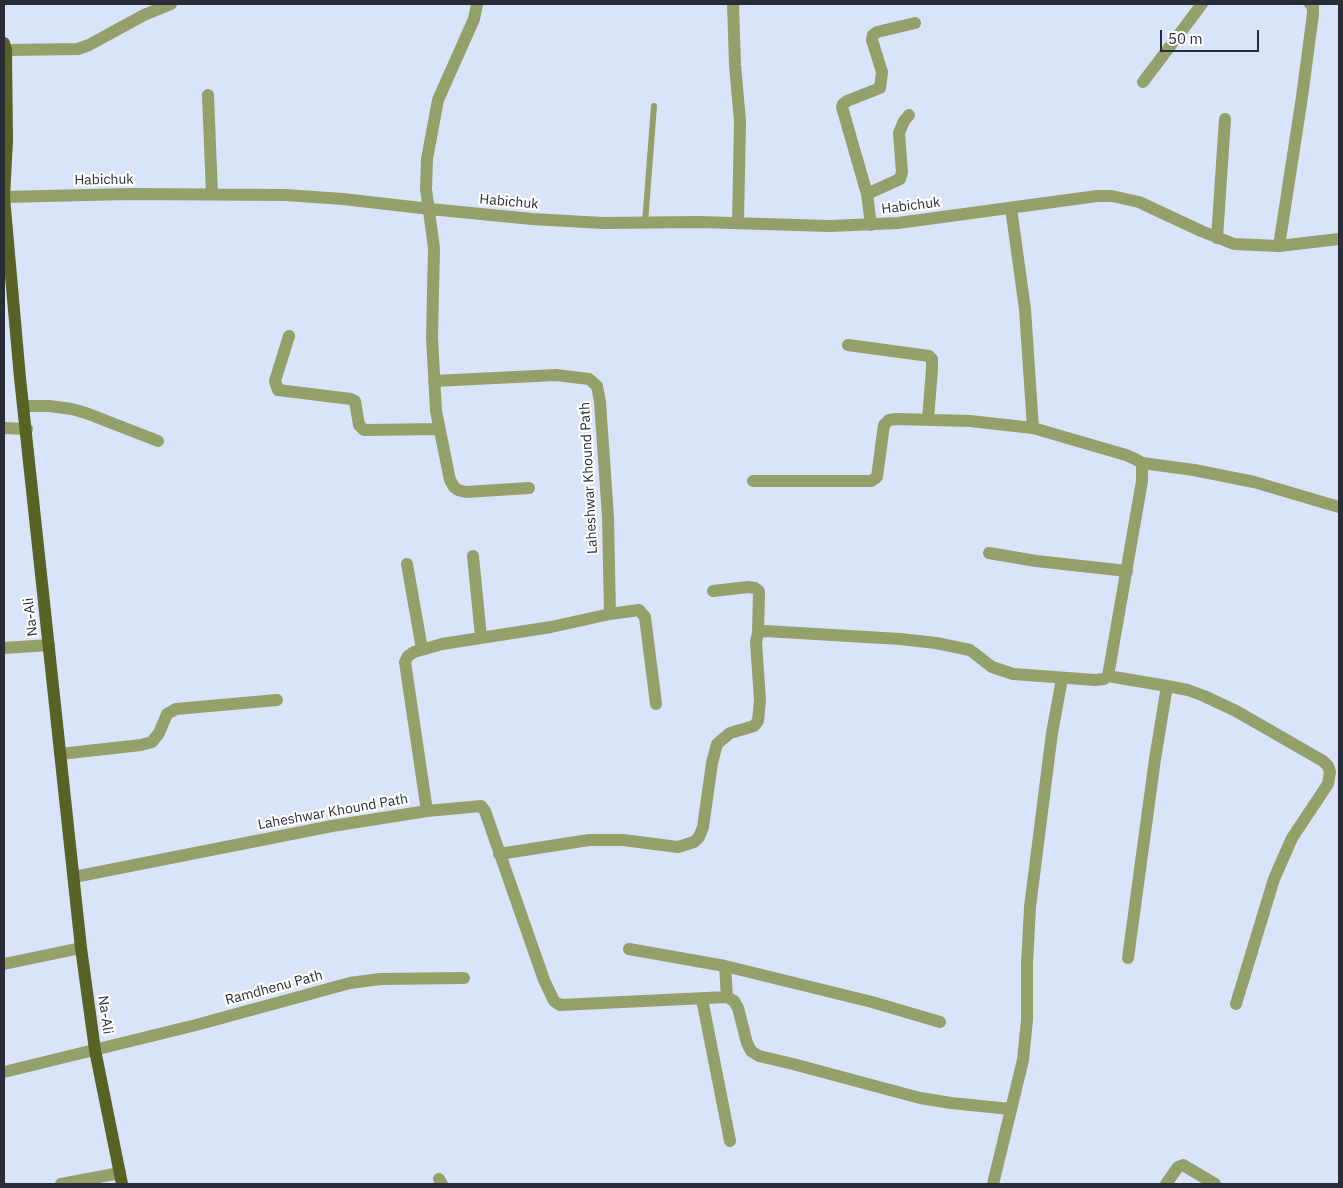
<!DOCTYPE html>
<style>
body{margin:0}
#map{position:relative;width:1343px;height:1188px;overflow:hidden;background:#d9e4fa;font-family:"IBM Plex Sans",sans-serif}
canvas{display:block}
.frame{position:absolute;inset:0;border:5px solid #282d37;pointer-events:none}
.scale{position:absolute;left:1160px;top:30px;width:99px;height:22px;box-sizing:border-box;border:2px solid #282d37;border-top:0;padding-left:6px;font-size:15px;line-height:18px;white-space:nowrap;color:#282d37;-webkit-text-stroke:4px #fff;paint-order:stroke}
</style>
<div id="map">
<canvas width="1343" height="1188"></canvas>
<div class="frame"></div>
<div class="scale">50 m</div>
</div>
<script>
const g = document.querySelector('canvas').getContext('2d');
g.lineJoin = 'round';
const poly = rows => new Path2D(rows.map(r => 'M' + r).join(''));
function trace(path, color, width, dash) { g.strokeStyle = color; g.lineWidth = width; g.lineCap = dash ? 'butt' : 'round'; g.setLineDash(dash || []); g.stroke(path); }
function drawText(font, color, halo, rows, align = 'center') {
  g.font = font + ' "IBM Plex Sans",sans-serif'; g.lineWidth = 4.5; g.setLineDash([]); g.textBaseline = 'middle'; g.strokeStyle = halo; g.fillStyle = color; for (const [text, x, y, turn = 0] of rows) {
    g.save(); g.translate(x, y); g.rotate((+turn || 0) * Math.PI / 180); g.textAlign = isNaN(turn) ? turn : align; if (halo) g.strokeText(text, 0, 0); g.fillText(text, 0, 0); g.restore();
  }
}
trace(poly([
 [645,223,654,106]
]), '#94a069', 6);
trace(poly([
 [477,4,474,19,438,100,427,159,426,189,434,248,432,338,436,411,450,480,454,487,458,490,466,492,529,488],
 [733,4,735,65,740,121,738,223],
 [6,50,78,49,89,45,144,15,171,4],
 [1143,82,1202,4],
 [208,95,212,194],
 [867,194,900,179,902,172,899,133,904,121,909,115],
 [4,197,129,194,285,195,343,199,430,209,532,219,603,223,698,222,830,226,898,223,1097,196,1112,196,1139,202,1201,231,1234,244,1279,246,1339,239],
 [1011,208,1025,309,1033,428],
 [871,225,867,194,842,107,843,104,847,101,880,88,882,72,872,40,873,35,877,32,915,23],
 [1217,238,1225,119],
 [1279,246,1302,97,1313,14,1313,6,1310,4],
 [289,336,275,381,278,390,351,399,355,401,359,425,364,430,439,429],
 [848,345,929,356,932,359,932,369,928,419],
 [434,381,556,375,589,379,597,386,600,402,608,517,610,614],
 [24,406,49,406,72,409,86,413,158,441],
 [4,428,27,429],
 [1142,463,1194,470,1254,482,1339,507],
 [989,553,1036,561,1127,571],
 [473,556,481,637],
 [407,564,422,649],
 [713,591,748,587,755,588,759,591,758,633],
 [4,648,49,645],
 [1108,676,1167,686,1188,690,1204,696,1236,711,1323,761,1328,766,1330,772,1328,784,1292,838,1274,879,1236,1004],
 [60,754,141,745,152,742,159,733,167,714,176,709,277,700],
 [427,811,405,662,408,656,414,652,442,644,551,627,610,614,639,610,645,617,656,704],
 [499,854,589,840,623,840,678,847,694,842,699,837,703,827,712,763,717,744,730,733,754,726,758,721,760,700,756,642,758,633,765,631,900,639,936,643,970,650,992,667,1013,674,1095,680,1104,679,1108,676,1142,481,1142,463,1135,459,1126,455,1033,428,970,421,897,419,889,420,884,425,877,477,871,481,753,481],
 [74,877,332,826,427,811,481,806,485,811,544,980,554,1001,560,1005,727,997,734,1001,738,1008,747,1043,751,1051,759,1056,793,1064,920,1098,951,1103,1010,1109],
 [629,949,725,966,727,997],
 [1128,958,1155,759,1167,686],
 [4,964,81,948],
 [725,966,872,1002,940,1022],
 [702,999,730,1141],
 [4,1072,196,1025,350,983,380,979,464,978],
 [439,1179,442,1184],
 [61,1184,120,1173],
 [993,1184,1023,1060,1027,1020,1027,964,1030,907,1052,733,1062,679],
 [1166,1184,1178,1167,1183,1165,1215,1184]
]), '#94a069', 12);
trace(poly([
 [4,43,6,50,7,141,4,197,20,378,81,948,95,1050,122,1184]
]), '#576224', 12);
drawText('14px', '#282d37', '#fff', [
 ["Habichuk",104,180,-1],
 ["Habichuk",509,202,5],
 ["Habichuk",911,206,-7],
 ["Laheshwar Khound Path",589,478,-93],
 ["Na-Ali",31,617,-97],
 ["Laheshwar Khound Path",333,812,-10],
 ["Ramdhenu Path",274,988,-15],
 ["Na-Ali",105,1015,82]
]);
</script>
